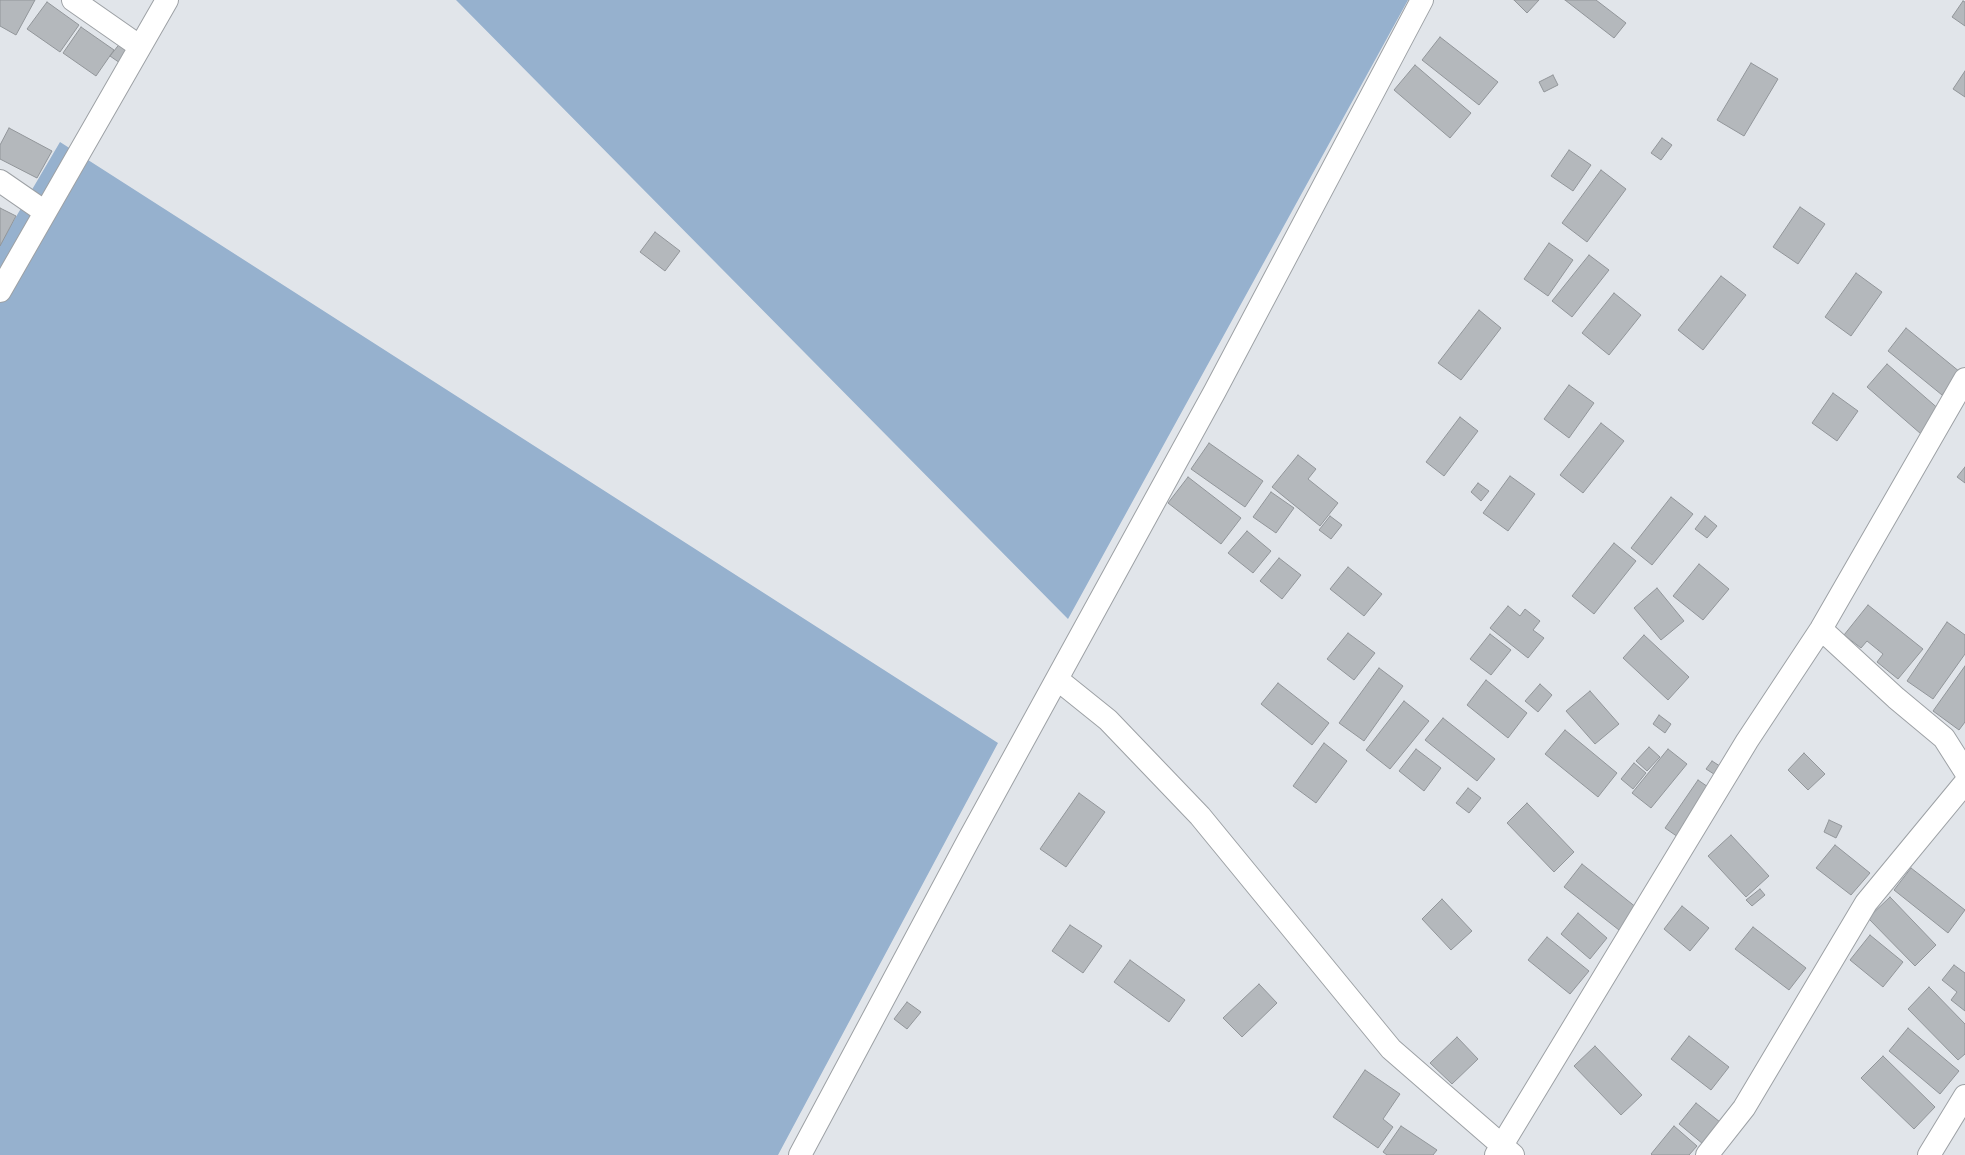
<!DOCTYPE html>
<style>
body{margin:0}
canvas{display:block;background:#e1e5ea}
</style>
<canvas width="1965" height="1155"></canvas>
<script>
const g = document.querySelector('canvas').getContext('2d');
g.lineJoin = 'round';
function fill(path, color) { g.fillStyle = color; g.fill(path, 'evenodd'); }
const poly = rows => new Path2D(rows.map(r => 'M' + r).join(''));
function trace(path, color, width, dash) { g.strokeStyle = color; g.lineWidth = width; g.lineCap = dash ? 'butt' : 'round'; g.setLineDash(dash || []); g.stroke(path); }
fill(poly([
 [456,0,1408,0,1068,619],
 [60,142,998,743,778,1155,0,1155,0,244]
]), '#96b1ce');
const building = poly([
 [0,0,35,0,16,35,0,26,0,0],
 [1514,0,1539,0,1527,13,1514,0],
 [1565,0,1596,0,1626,23,1614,38,1565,0],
 [1963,1,1965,2,1965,26,1952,17,1963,1],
 [47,2,79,25,60,52,27,29,47,2],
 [81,27,114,50,96,76,63,53,81,27],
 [1440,37,1498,82,1479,105,1422,60,1440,37],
 [121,42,131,50,120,63,110,56,121,42],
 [1751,63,1778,79,1744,136,1717,120,1751,63],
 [1415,65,1471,113,1450,138,1394,90,1415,65],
 [1965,71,1965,97,1953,89,1965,71],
 [1553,75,1558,85,1544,92,1539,82,1553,75],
 [9,128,52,151,37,178,0,159,0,145,9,128],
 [1662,138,1672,145,1661,160,1651,153,1662,138],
 [1569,150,1591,165,1573,191,1551,176,1569,150],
 [1601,170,1626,189,1587,242,1562,223,1601,170],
 [1800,207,1825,224,1798,264,1773,247,1800,207],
 [0,208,16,216,0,246,0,208],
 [655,232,680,251,665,271,640,252,655,232],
 [1549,243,1573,260,1548,296,1524,279,1549,243],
 [1589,255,1609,270,1572,317,1552,301,1589,255],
 [1856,273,1882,292,1851,336,1825,317,1856,273],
 [1721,276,1746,295,1703,350,1678,330,1721,276],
 [1614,293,1641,315,1609,355,1582,333,1614,293],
 [1479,310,1501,328,1461,380,1438,363,1479,310],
 [1906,328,1960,372,1942,395,1888,351,1906,328],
 [1887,364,1941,411,1921,434,1867,387,1887,364],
 [1569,385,1594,403,1569,438,1544,419,1569,385],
 [1833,393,1858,411,1837,441,1812,423,1833,393],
 [1460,417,1478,431,1444,476,1426,462,1460,417],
 [1601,423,1624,441,1583,493,1560,475,1601,423],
 [1209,443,1263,481,1245,507,1191,469,1209,443],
 [1298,455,1316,469,1308,479,1338,503,1320,526,1272,487,1298,455],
 [1965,467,1965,483,1957,477,1965,467],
 [1510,476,1535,494,1508,531,1483,513,1510,476],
 [1188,477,1241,518,1221,544,1168,503,1188,477],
 [1478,483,1489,491,1481,501,1471,492,1478,483],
 [1271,492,1294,508,1276,533,1253,517,1271,492],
 [1671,497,1693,514,1652,565,1631,548,1671,497],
 [1330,516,1342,525,1331,539,1319,530,1330,516],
 [1705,516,1717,526,1707,538,1695,529,1705,516],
 [1247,531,1271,551,1253,573,1228,553,1247,531],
 [1614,543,1636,561,1594,614,1572,596,1614,543],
 [1279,558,1301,575,1282,599,1260,581,1279,558],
 [1699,564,1729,589,1703,620,1673,596,1699,564],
 [1348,567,1382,594,1364,616,1330,589,1348,567],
 [1657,588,1684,621,1661,640,1634,608,1657,588],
 [1868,605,1923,649,1898,679,1877,662,1883,654,1867,641,1861,648,1844,635,1868,605],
 [1508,606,1520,616,1525,609,1540,621,1533,630,1544,638,1528,658,1490,628,1508,606],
 [1947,622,1965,635,1965,654,1933,699,1907,681,1947,622],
 [1348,633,1375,653,1354,680,1327,659,1348,633],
 [1490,634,1511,650,1491,675,1470,659,1490,634],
 [1644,635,1689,677,1668,700,1623,658,1644,635],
 [1965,666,1965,722,1959,730,1933,711,1965,666],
 [1379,668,1403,686,1364,741,1339,723,1379,668],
 [1486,680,1527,713,1508,738,1467,705,1486,680],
 [1278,683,1329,723,1312,745,1261,704,1278,683],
 [1540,684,1552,695,1538,712,1525,701,1540,684],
 [1590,691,1619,724,1595,744,1566,711,1590,691],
 [1404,701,1429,721,1390,769,1366,750,1404,701],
 [1659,715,1671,724,1665,733,1653,724,1659,715],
 [1443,718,1495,759,1477,781,1425,740,1443,718],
 [1565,730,1617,773,1598,797,1545,754,1565,730],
 [1324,743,1347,761,1316,803,1293,786,1324,743],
 [1649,747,1660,757,1647,771,1636,761,1649,747],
 [1416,749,1441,768,1424,791,1399,771,1416,749],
 [1668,749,1687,764,1651,808,1632,793,1668,749],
 [1804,753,1825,774,1808,790,1788,770,1804,753],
 [1712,761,1723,768,1717,776,1706,769,1712,761],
 [1634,763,1646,773,1633,789,1621,779,1634,763],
 [1698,780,1711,789,1678,837,1665,828,1698,780],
 [1468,788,1481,798,1469,813,1456,803,1468,788],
 [1079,793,1105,812,1066,867,1040,849,1079,793],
 [1527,803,1574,852,1554,872,1507,823,1527,803],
 [1829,820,1842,826,1836,838,1824,832,1829,820],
 [1731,835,1769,876,1746,897,1708,856,1731,835],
 [1835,845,1870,873,1851,895,1816,868,1835,845],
 [1582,864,1637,908,1619,930,1564,887,1582,864],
 [1911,868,1965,910,1948,933,1894,890,1911,868],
 [1760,889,1765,895,1752,906,1746,900,1760,889],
 [1890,897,1936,945,1915,966,1868,918,1890,897],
 [1442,899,1472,931,1451,950,1422,919,1442,899],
 [1682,906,1709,928,1690,951,1664,929,1682,906],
 [1578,913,1607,938,1590,959,1561,934,1578,913],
 [1070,925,1102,946,1083,973,1052,951,1070,925],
 [1753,927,1806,968,1789,990,1735,949,1753,927],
 [1870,935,1903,962,1883,987,1850,960,1870,935],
 [1547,937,1589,971,1570,994,1528,960,1547,937],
 [1130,960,1185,1000,1169,1022,1114,982,1130,960],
 [1954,965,1965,973,1965,1011,1951,1000,1957,992,1942,980,1954,965],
 [1259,984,1277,1003,1242,1037,1223,1018,1259,984],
 [1929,987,1965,1024,1965,1054,1958,1060,1908,1009,1929,987],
 [907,1002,921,1012,907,1029,894,1019,907,1002],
 [1908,1028,1959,1071,1940,1094,1889,1051,1908,1028],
 [1689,1036,1729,1067,1711,1090,1671,1059,1689,1036],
 [1457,1037,1478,1059,1452,1084,1430,1063,1457,1037],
 [1595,1046,1642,1095,1621,1115,1574,1066,1595,1046],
 [1883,1056,1935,1107,1914,1129,1861,1078,1883,1056],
 [1365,1070,1400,1094,1383,1119,1393,1127,1378,1148,1333,1117,1365,1070],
 [1696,1103,1720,1122,1703,1144,1679,1124,1696,1103],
 [1401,1126,1437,1150,1433,1155,1387,1155,1383,1152,1401,1126],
 [1674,1126,1697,1146,1689,1155,1652,1155,1651,1154,1674,1126]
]);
fill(building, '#b4b8bc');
trace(building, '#92969a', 1);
const minor = poly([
 [73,0,139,46],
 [0,181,45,212],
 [0,291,167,0],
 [1821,629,1896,698,1944,738,1965,771],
 [1057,679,1108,720,1200,816,1391,1049,1513,1155],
 [800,1155,968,841,1215,391,1422,0],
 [1496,1155,1747,741,1821,629,1965,379],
 [1707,1155,1744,1108,1866,903,1965,783],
 [1929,1155,1965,1096]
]);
trace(minor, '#9da1a5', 24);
trace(minor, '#fff', 22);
</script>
